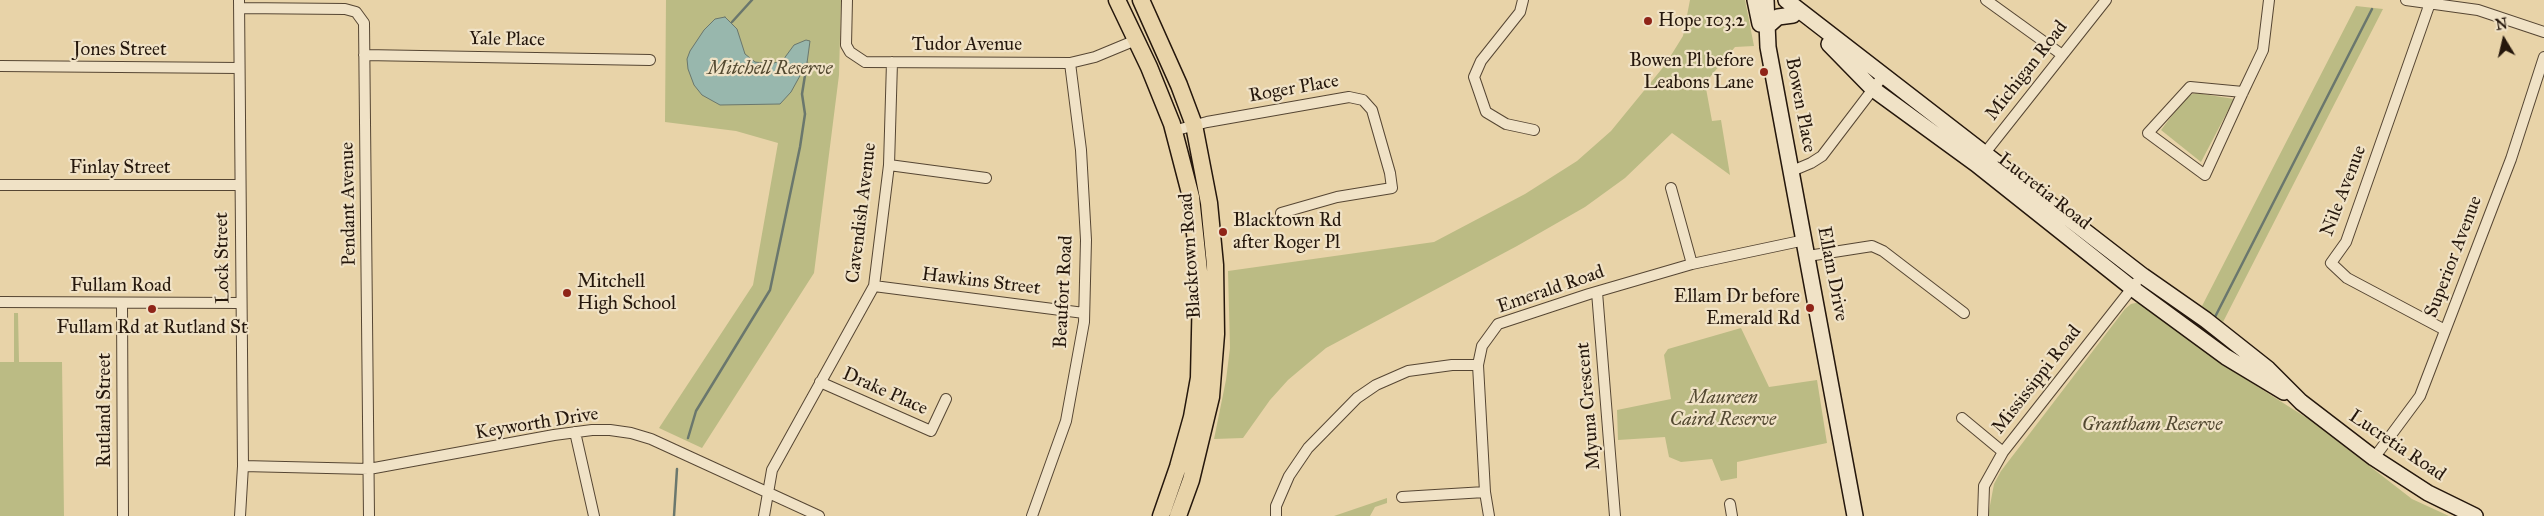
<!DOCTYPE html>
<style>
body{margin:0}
#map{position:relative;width:2544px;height:516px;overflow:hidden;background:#e8d3a8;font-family:"IM FELL Great Primer",serif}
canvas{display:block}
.north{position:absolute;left:2479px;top:15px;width:50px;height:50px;-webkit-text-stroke:4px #f0e2c6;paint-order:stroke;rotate:351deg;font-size:14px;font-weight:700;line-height:20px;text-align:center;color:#25170c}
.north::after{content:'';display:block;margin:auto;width:18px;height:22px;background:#25170c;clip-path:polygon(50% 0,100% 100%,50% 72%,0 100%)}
</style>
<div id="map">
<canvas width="2544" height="516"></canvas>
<div class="north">N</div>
</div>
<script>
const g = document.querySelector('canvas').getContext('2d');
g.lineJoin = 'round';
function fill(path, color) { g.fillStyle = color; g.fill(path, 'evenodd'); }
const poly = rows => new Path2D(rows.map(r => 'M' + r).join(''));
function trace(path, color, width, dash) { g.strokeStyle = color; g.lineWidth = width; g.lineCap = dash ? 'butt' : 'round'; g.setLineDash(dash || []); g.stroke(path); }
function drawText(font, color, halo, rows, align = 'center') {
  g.font = font + ' "IM FELL Great Primer",serif'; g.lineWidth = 4.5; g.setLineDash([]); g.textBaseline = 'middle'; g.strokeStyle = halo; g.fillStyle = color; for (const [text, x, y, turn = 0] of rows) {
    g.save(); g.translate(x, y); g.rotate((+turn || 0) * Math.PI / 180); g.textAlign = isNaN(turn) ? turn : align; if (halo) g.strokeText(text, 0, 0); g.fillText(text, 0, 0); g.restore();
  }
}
fill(poly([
 [666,0,841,0,839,75,814,273,702,448,659,428,753,285,778,143,736,131,665,122],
 [1690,0,1745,0,1754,46,1735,47,1705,83,1712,121,1721,120,1730,175,1672,133,1625,178,1585,207,1517,246,1326,348,1288,380,1270,400,1243,438,1214,439,1226,380,1230,348,1228,271,1434,242,1525,194,1577,161,1611,131,1665,65,1683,36],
 [2356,6,2383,9,2223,322,2202,306],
 [2196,93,2234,99,2201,162,2161,130,2187,96],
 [2140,302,2225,366,2310,420,2412,499,2449,516,1988,516,1994,484,2001,471,2125,309,2131,304],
 [14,313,18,313,19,362,62,362,64,516,0,516,0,362,14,362],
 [1741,328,1769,387,1817,380,1827,443,1737,462,1737,478,1721,481,1712,459,1681,462,1669,457,1665,437,1618,440,1617,410,1671,399,1664,355,1668,349],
 [1387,498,1387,503,1375,507,1370,516,1334,516]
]), '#bbbb84');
const water = poly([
 [725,17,737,29,745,54,755,62,771,64,783,60,794,45,806,40,810,41,807,63,791,92,780,104,720,105,702,95,694,85,688,69,687,59,690,51,704,30,715,19,725,17]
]);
fill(water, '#98b7ad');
trace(water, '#6a776d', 1);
trace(poly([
 [732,22,752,0],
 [2215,317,2372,9],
 [688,438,696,411,770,290,800,147,805,114,802,94,807,63],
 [674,516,677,469]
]), '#6a776d', 2.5);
const street = poly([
 [239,0,243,466,240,516],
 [847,0,846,45,850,52,865,62,1070,63,1095,57,1136,40],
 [1523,0,1520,12,1481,61,1474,77,1486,112,1506,124,1534,130],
 [1986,0,2061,54],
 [2406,0,2478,10,2544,32],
 [2430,3,2346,242,2331,263,2347,278,2445,330],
 [239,8,345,9,356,12,364,23,369,516],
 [364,55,650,60],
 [0,66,239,68],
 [2243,92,2190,87,2148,133,2205,175,2243,92,2263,50,2269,0],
 [1173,131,1207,122,1349,97,1363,100,1372,110,1390,173,1392,188,1337,197,1281,213],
 [1981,158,2106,0],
 [889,165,986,178],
 [1792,171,1811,163,1822,156,1883,76],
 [0,185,239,185],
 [1671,188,1692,264],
 [1808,256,1872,246,1883,251,1964,313],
 [874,286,1084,313],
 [1597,292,1615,516],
 [0,302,241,303],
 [122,304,123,516],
 [820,382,931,431,946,399],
 [1962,418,2003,452],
 [575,432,594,516],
 [2374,458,2420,396,2511,159,2544,57],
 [243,466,369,469,554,435,592,430,610,430,631,433,651,439,819,516],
 [1402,497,1485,492],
 [1730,504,1732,516],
 [764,516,772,470,874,286,889,165,892,62],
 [1032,516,1066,421,1084,322,1086,240,1081,150,1070,63],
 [1276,516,1276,506,1289,476,1308,448,1357,398,1376,385,1408,371,1452,365,1478,365],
 [1489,516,1485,492,1478,365,1482,346,1498,324,1589,294,1692,264,1805,240],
 [1983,516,1984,486,2003,452,2136,283]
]);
const secondary = poly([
 [1755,0,1760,24],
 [1766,0,1768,47,1855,516],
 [1786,0,2143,276,2206,320,2268,369,2301,402,2374,458,2428,493,2475,516],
 [1769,25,1778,17,1793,15],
 [1829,44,1873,89,1976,164,2132,288,2226,357,2284,392]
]);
const primary = poly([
 [1117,0,1149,67,1172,124,1191,197,1201,289,1199,378,1192,417,1178,467,1161,516],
 [1141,0,1179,85,1194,125,1209,203,1215,265,1216,334,1211,397,1191,480,1178,516]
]);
trace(street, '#564633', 12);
trace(secondary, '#25170c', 18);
trace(primary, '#25170c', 19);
trace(street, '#f0e2c6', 10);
trace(secondary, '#f0e2c6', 15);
trace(primary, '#e8d3a8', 16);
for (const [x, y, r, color] of [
 [1648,21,5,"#8f2418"],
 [1764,72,5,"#8f2418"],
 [1223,232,5,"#8f2418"],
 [567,293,5,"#8f2418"],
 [1810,308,5,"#8f2418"],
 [152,309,5,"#8f2418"]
]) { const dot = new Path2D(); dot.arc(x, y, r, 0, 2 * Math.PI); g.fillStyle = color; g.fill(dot); trace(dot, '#f0e2c6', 2); }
drawText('19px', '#25170c', '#f0e2c6', [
 ["Hope 103.2",1658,21],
 ["Bowen Pl before",1754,61,"right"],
 ["Leabons Lane",1754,83,"right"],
 ["Blacktown Rd",1233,221],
 ["after Roger Pl",1233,243],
 ["Mitchell",577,282],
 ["High School",577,304],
 ["Ellam Dr before",1800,297,"right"],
 ["Emerald Rd",1800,319,"right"],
 ["Fullam Rd at Rutland St",152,328,"center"]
], 'left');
drawText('19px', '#25170c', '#f0e2c6', [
 ["Yale Place",507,40,1],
 ["Tudor Avenue",967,45],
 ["Jones Street",120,50],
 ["Michigan Road",2027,71,-52],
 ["Roger Place",1294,89,-10],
 ["Bowen Place",1800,105,79],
 ["Finlay Street",120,168],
 ["Nile Avenue",2344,191,-69],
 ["Lucretia Road",2044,192,38],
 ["Pendant Avenue",349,204,-91],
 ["Cavendish Avenue",862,213,-83],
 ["Blacktown Road",1191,256,-94],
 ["Superior Avenue",2454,257,-69],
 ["Lock Street",223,258,-91],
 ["Ellam Drive",1832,274,79],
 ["Hawkins Street",981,282,7],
 ["Fullam Road",121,286],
 ["Emerald Road",1551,290,-19],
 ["Beaufort Road",1064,292,-87],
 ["Mississippi Road",2037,380,-52],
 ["Drake Place",885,392,24],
 ["Myuna Crescent",1589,406,-95],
 ["Rutland Street",105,410,-90],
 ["Keyworth Drive",537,424,-9],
 ["Lucretia Road",2397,446,34]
]);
drawText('italic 19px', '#524830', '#f0e2c6', [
 ["Mitchell Reserve",770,69],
 ["Maureen",1723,398],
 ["Caird Reserve",1723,420],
 ["Grantham Reserve",2152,425]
]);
</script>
